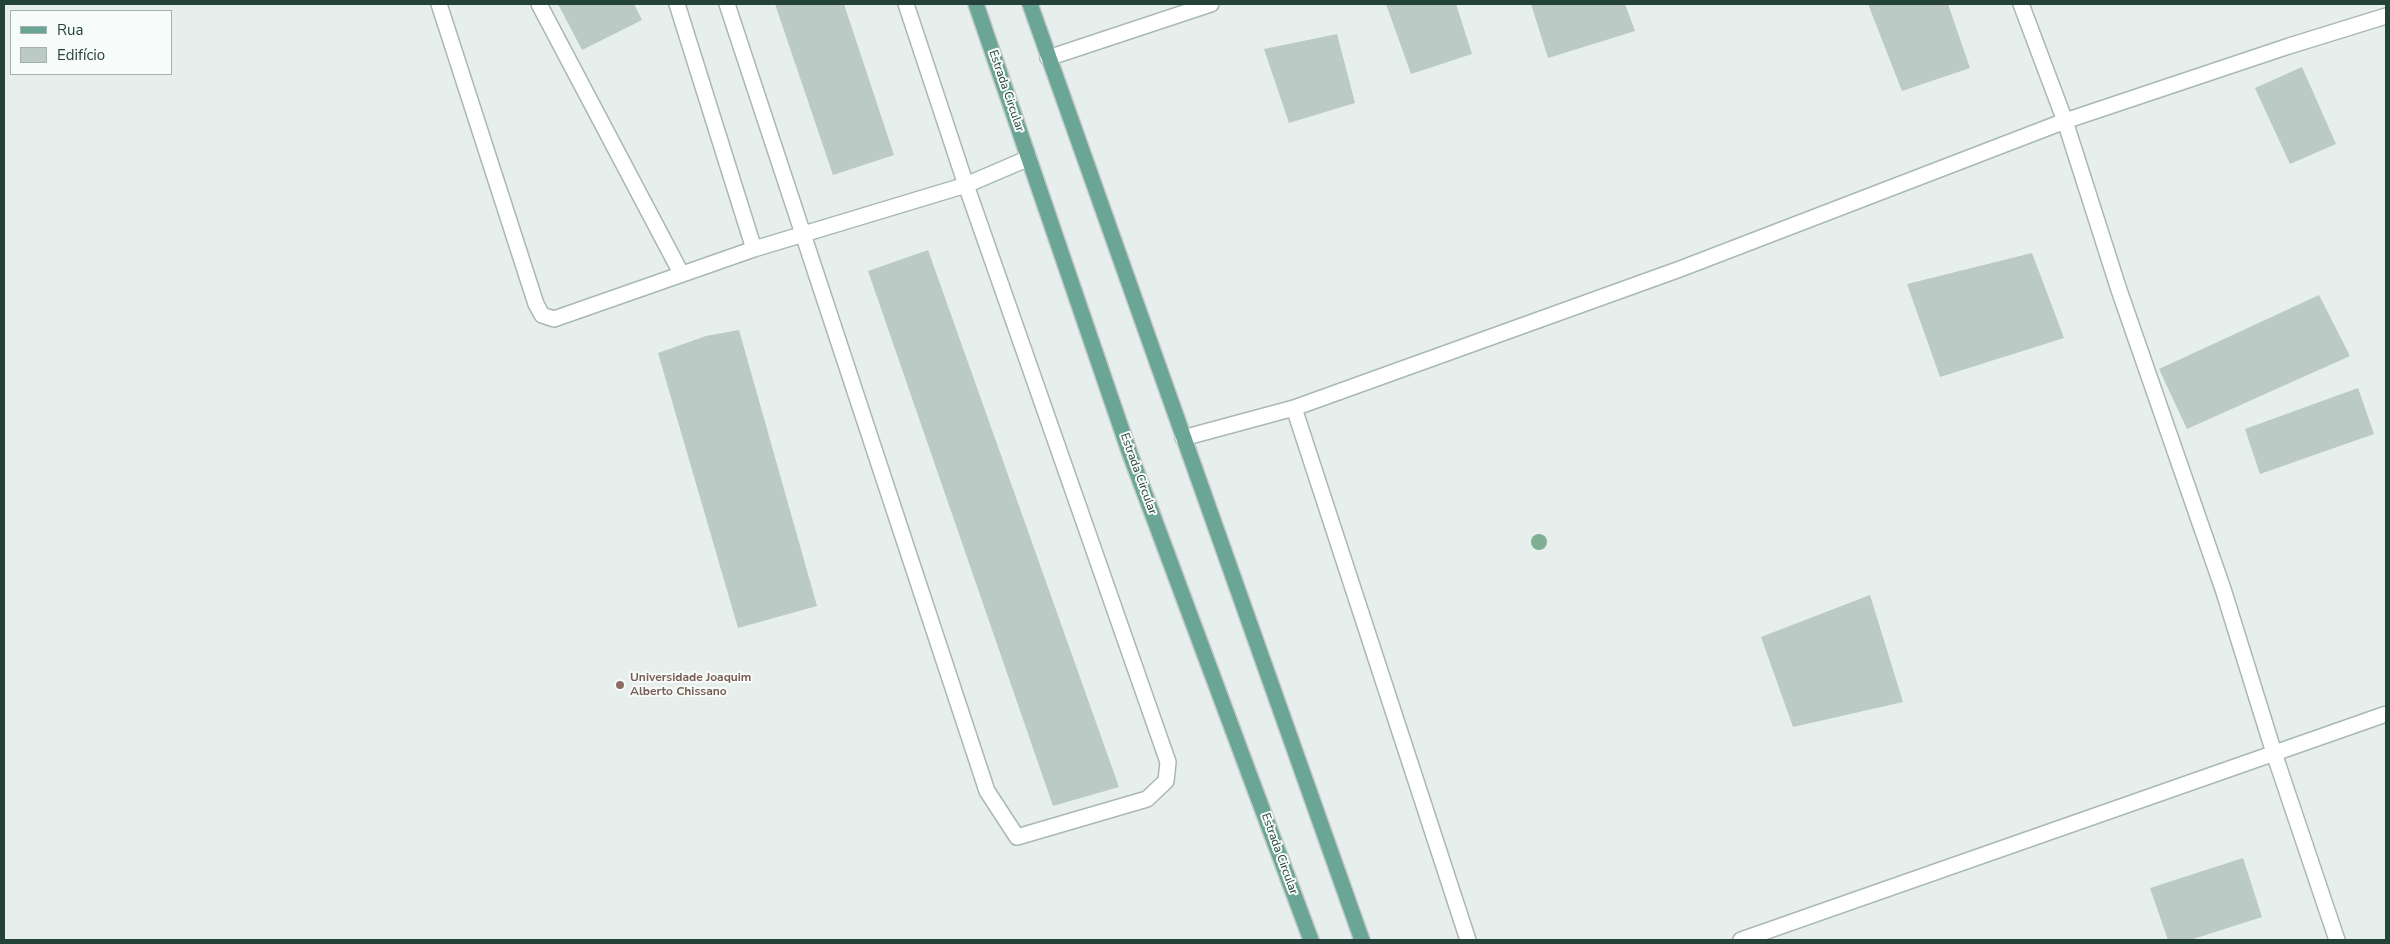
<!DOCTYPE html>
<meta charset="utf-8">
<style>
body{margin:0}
#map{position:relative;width:2390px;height:944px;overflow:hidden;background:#e6efeb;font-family:"Nunito Sans",sans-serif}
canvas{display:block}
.frame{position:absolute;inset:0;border:5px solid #24423a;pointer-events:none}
.legend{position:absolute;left:10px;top:10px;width:162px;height:65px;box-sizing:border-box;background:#f7fbf9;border:1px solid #a3b1ad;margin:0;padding:6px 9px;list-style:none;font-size:15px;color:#24423a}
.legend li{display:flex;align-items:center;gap:10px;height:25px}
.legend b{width:25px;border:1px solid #a3b1ad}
</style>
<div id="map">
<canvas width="2390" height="944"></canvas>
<div class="frame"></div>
<ul class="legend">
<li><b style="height:6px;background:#6aa596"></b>Rua</li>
<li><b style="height:14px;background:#bbcac4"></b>Edifício</li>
</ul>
</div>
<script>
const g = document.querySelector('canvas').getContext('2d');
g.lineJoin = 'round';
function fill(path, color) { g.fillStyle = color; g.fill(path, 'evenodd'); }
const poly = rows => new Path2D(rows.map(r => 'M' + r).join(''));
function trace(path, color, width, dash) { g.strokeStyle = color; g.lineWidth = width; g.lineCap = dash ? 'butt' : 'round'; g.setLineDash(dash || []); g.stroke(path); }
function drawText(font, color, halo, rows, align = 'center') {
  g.font = font + ' "Nunito Sans",sans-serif'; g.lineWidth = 4; g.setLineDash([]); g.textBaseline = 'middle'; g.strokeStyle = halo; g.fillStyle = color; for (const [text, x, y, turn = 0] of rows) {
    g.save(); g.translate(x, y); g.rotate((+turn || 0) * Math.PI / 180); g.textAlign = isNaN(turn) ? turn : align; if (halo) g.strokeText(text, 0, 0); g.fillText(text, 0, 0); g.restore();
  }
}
fill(poly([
 [558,4,634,4,642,20,582,50],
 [775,4,844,4,894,155,833,175],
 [1386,4,1456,4,1472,54,1411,74],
 [1531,4,1625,4,1635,31,1548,58],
 [1868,4,1948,4,1970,68,1902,91],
 [1337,34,1355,103,1289,123,1264,49],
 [2302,67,2336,144,2290,164,2255,88],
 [928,250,1119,787,1053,806,868,271],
 [2032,253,2064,338,1940,377,1907,284],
 [2319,295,2350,356,2187,429,2159,369],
 [739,330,817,606,738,628,658,353,706,336],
 [2358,388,2374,434,2260,474,2245,429],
 [1870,595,1903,702,1793,727,1761,637],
 [2243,858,2262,917,2190,940,2168,940,2150,888]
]), '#bbcac4');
const minor = poly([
 [439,4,536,304,542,315,554,319,754,249,966,185,1029,158],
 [539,4,681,273],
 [677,4,754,249],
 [727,4,987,791,1017,837,1147,799,1166,781,1168,762,966,185,906,4],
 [2021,4,2065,121,2119,290,2223,589,2274,753,2337,940],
 [1048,58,1211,4],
 [1294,408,1468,940],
 [1183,438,1294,408,1680,269,2065,121,2289,46,2386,16],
 [1741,940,2386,714]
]);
const major = poly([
 [976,4,1130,454,1311,940],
 [1030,4,1362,940]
]);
trace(minor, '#a8b8b2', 18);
trace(major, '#c2cac8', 18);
trace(minor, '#fff', 15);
trace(major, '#6aa596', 15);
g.fillStyle = '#80af93';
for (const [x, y] of [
 [1539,542]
]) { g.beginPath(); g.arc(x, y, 8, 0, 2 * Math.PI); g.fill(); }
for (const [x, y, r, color] of [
 [620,685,5,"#8d6e63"]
]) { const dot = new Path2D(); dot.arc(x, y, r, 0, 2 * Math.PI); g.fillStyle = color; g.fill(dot); trace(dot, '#f7fbf9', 2); }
drawText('12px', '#24423a', '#f7fbf9', [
 ["Estrada Circular",1006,91,71],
 ["Estrada Circular",1138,474,70],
 ["Estrada Circular",1279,854,70]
]);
drawText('bold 12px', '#785e54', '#f7fbf9', [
 ["Universidade Joaquim",630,678],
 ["Alberto Chissano",630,692]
], 'left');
</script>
